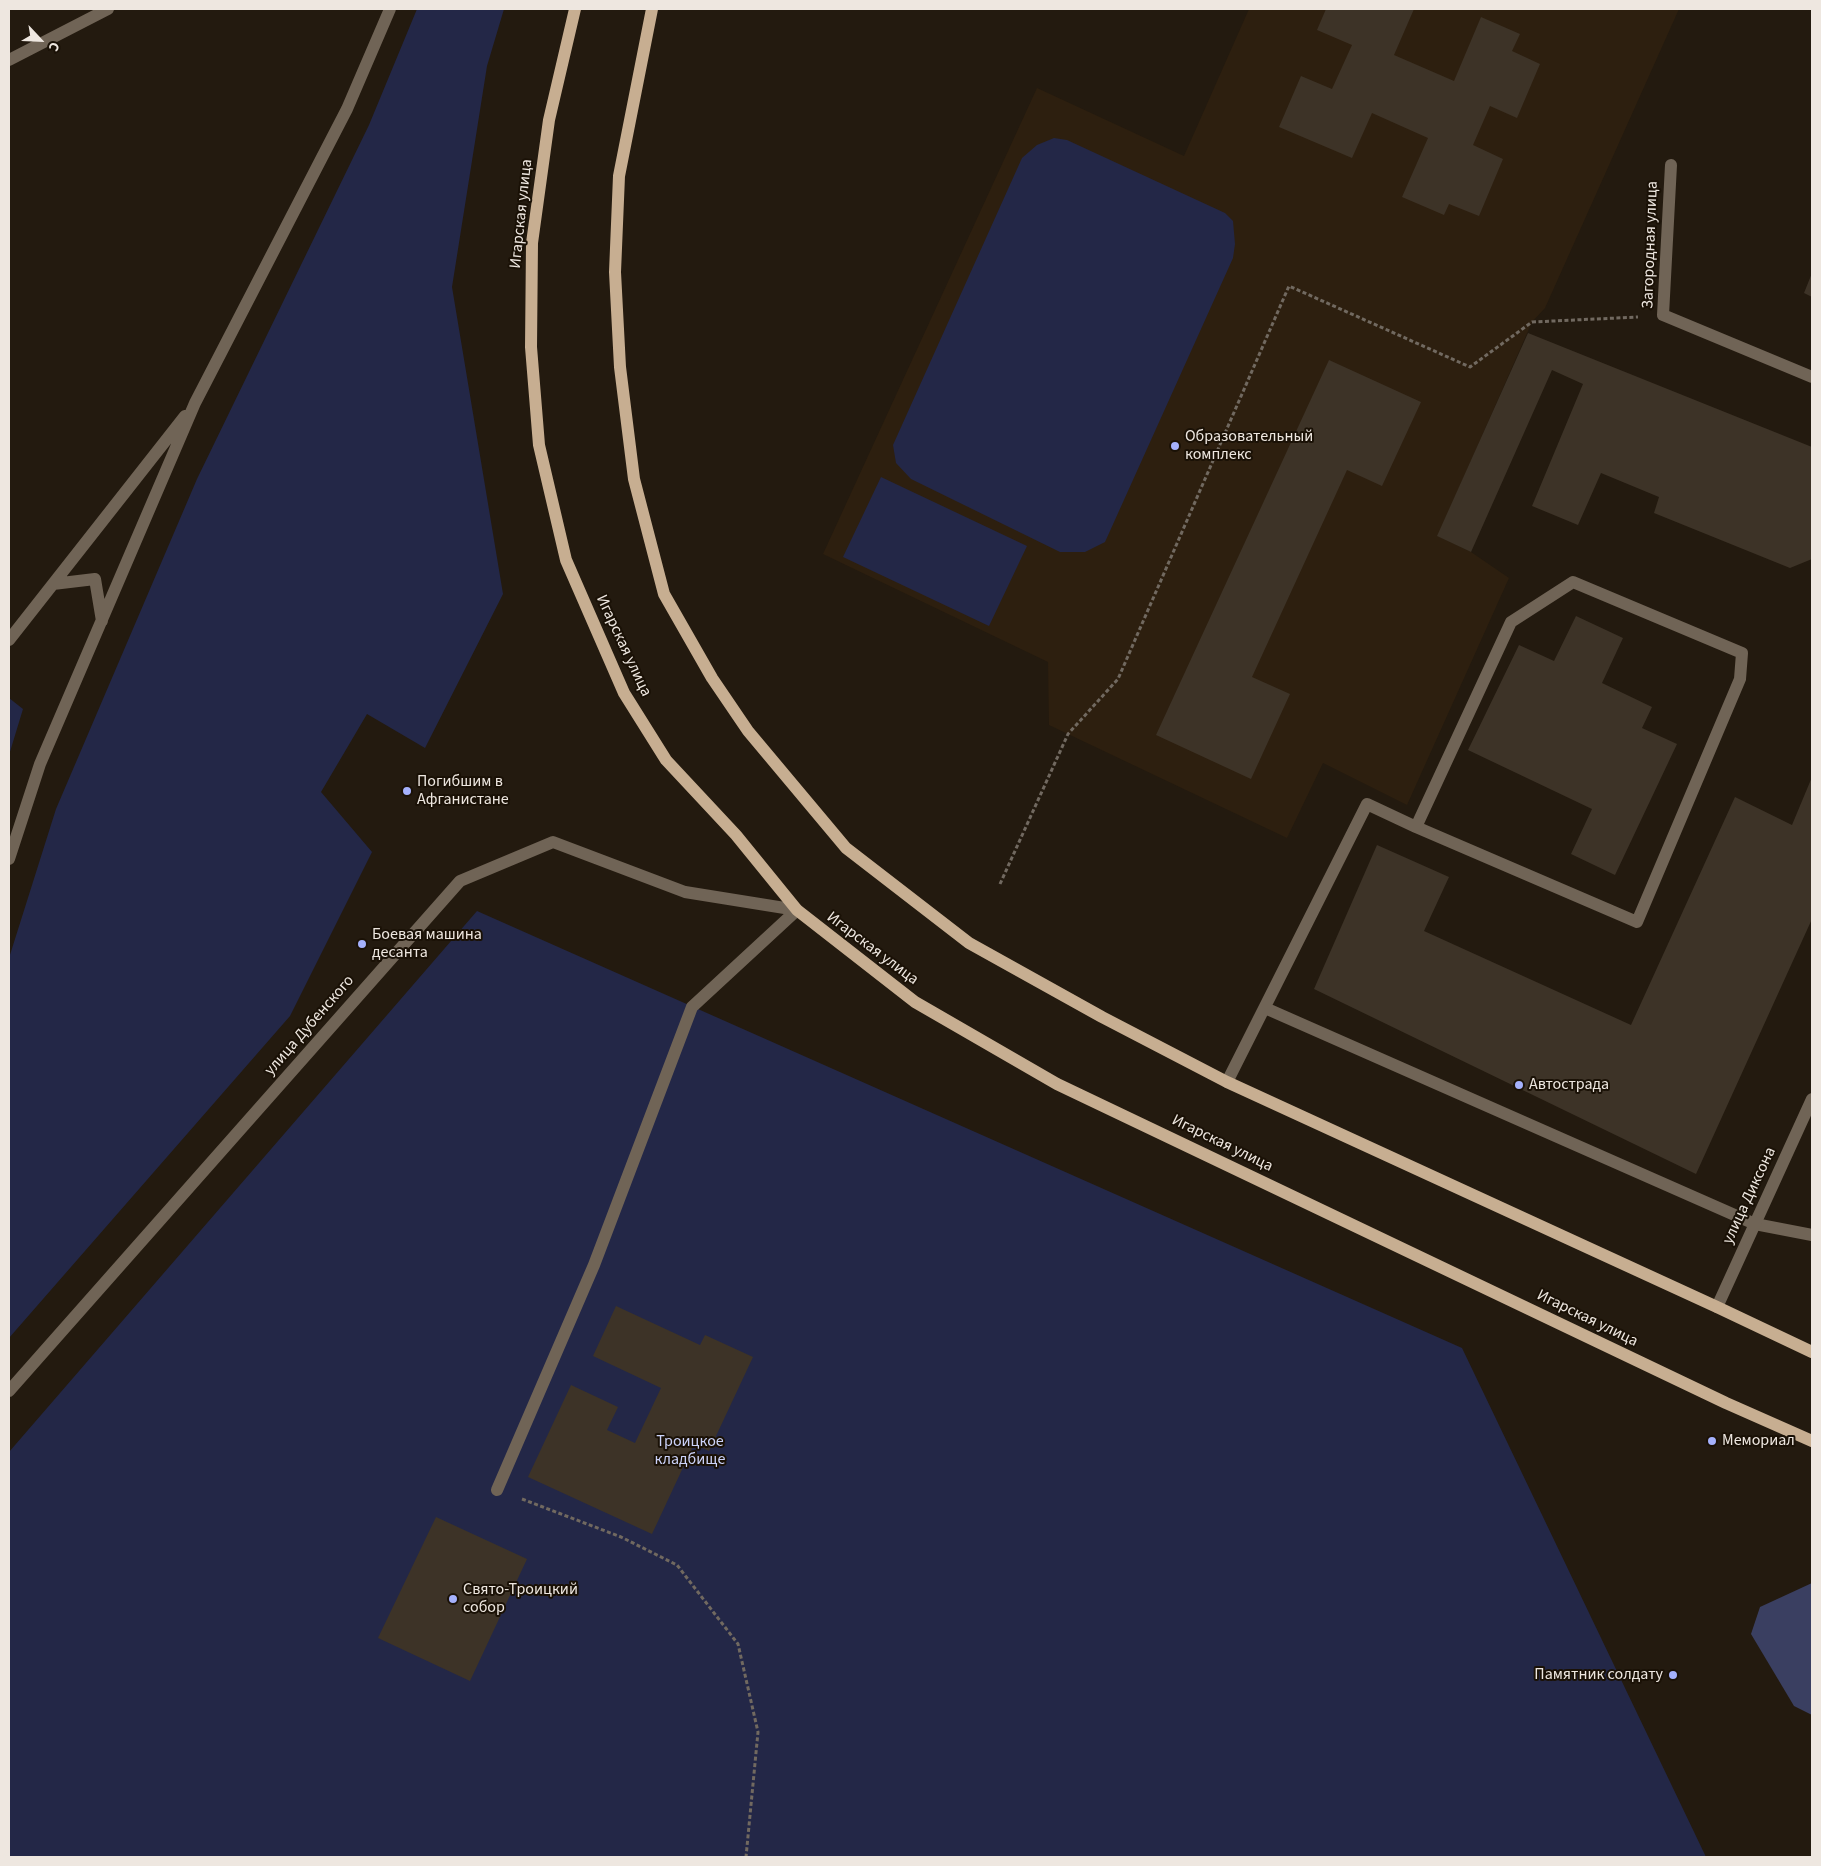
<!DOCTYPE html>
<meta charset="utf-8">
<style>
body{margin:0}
#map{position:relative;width:1821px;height:1866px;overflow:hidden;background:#231a0f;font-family:"Source Sans 3",sans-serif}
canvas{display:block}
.frame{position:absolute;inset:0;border:10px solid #eee7e0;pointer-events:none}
.north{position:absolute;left:15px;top:15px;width:50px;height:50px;-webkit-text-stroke:4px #1a1106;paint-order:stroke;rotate:115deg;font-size:14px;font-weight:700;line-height:20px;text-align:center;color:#eee7e0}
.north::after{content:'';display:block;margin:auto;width:18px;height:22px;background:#eee7e0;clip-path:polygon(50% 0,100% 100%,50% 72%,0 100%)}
</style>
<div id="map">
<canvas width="1821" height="1866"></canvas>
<div class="frame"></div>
<div class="north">С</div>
</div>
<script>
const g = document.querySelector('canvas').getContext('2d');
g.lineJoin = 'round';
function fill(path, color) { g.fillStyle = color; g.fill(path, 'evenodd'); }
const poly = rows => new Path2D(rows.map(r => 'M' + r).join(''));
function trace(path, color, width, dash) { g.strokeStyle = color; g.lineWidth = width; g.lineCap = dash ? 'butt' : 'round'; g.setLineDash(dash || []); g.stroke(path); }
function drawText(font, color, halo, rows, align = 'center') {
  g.font = font + ' "Source Sans 3",sans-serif'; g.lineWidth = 4; g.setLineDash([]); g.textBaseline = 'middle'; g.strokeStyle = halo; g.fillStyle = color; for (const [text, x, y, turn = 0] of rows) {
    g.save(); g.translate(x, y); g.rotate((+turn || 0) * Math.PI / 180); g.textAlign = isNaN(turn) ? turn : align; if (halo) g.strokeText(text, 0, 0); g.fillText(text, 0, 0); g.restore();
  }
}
fill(poly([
 [1249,9,1679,9,1545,308,1532,322,1438,536,1471,552,1509,578,1407,805,1323,763,1287,838,1049,725,1048,662,823,554,1037,88,1184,156]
]), '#2d1f0f');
fill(poly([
 [417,9,504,9,487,66,452,287,503,594,425,748,367,714,321,792,372,852,290,1016,9,1338,9,958,56,809,197,479,369,125],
 [1054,138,1067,140,1225,213,1233,221,1235,244,1233,258,1105,542,1085,552,1060,552,911,479,896,463,893,445,1022,158,1037,145],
 [881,477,1027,546,989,626,843,557],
 [9,698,23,709,9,755],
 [477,911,1462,1348,1706,1857,9,1857,9,1452]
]), '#232747');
fill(poly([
 [1812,1583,1812,1715,1794,1706,1751,1634,1760,1607]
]), '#3a3f61');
fill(poly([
 [1326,9,1414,9,1394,55,1454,81,1481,17,1520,34,1512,51,1540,64,1517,118,1490,106,1473,145,1503,159,1479,216,1449,204,1444,215,1402,197,1428,138,1372,113,1352,158,1279,127,1301,76,1332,89,1352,45,1317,30],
 [1812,273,1812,297,1804,293],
 [1528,333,1812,447,1812,559,1790,568,1654,513,1659,497,1601,473,1578,525,1532,506,1583,384,1552,370,1471,552,1437,536],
 [1329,360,1421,402,1382,486,1347,470,1252,677,1290,694,1251,779,1156,735],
 [1576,616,1623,638,1602,683,1652,707,1642,728,1677,744,1615,875,1571,854,1592,809,1468,750,1519,645,1554,661],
 [1812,777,1812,919,1696,1174,1314,989,1377,845,1449,877,1424,931,1631,1025,1735,797,1792,825],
 [616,1306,700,1345,705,1335,753,1357,709,1451,694,1444,652,1534,528,1477,571,1385,618,1407,607,1430,635,1443,661,1388,593,1356],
 [436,1517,527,1559,470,1681,378,1638]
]), '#3d3327');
trace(poly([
 [1000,884,1068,734,1118,679,1289,286,1470,367,1532,322,1638,317],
 [522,1499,621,1537,677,1565,738,1644,758,1732,746,1857]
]), '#716960', 3, [4, 2.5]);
trace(poly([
 [9,60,108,9],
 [1265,1008,1755,1224,1812,1235],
 [1227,1082,1367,804,1416,827,1637,922,1740,679,1742,653,1573,582,1511,622,1416,827],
 [497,1490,594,1265,692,1007,797,910]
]), '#706456', 12);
trace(poly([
 [1671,165,1663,315,1812,377],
 [53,584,95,579,102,621],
 [9,640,185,416],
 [9,859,40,764,195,403,347,109,390,9],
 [1717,1307,1812,1099],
 [9,1391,460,881,553,842,685,892,797,910]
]), '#706456', 12);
trace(poly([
 [575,9,549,120,532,243,531,347,539,445,566,560,624,693,666,760,736,835,797,910,915,1002,1057,1084,1726,1403,1812,1441],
 [652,9,619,176,615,272,620,367,634,479,664,594,712,678,748,731,846,848,969,943,1102,1017,1227,1082,1717,1307,1812,1352]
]), '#c7ae91', 12);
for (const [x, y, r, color] of [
 [1175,446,5,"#a5b1fc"],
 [407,791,5,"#a5b1fc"],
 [362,944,5,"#a5b1fc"],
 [1519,1085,5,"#a5b1fc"],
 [1712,1441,5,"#a5b1fc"],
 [453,1599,5,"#a5b1fc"],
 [1673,1675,5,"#a5b1fc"]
]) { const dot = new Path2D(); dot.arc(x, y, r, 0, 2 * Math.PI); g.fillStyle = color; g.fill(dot); trace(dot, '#1a1106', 2); }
drawText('16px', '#eee7e0', '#1a1106', [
 ["Игарская улица",522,214,-84],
 ["Загородная улица",1651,245,-88],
 ["Игарская улица",623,646,65],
 ["Игарская улица",872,949,37],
 ["улица Дубенского",310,1026,-49],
 ["Игарская улица",1222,1144,26],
 ["улица Диксона",1750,1196,-65],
 ["Игарская улица",1587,1319,26]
]);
drawText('16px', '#eee7e0', '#1a1106', [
 ["Образовательный",1185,437],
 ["комплекс",1185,455],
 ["Погибшим в",417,782],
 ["Афганистане",417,800],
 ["Боевая машина",372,935],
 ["десанта",372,953],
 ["Автострада",1529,1085],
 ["Мемориал",1722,1441],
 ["Свято-Троицкий",463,1590],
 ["собор",463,1608],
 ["Памятник солдату",1663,1675,"right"]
], 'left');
drawText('16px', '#ccd3f9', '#1a1106', [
 ["Троицкое",690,1442],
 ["кладбище",690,1460]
]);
</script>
